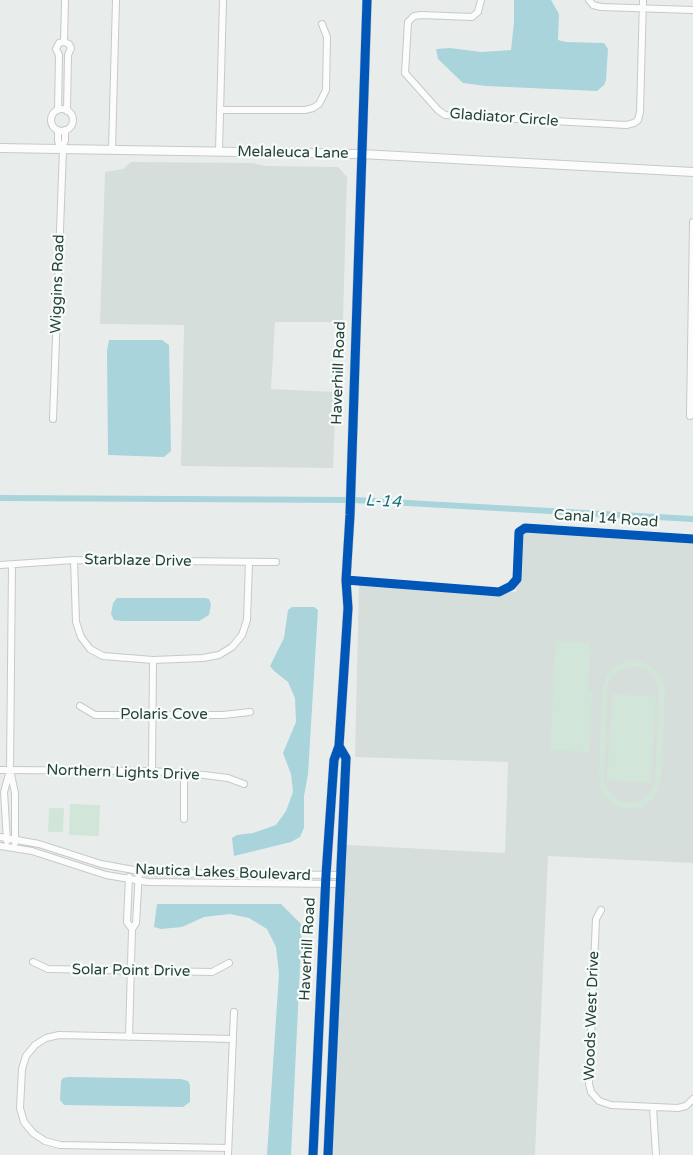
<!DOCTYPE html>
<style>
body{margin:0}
canvas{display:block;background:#e8edeb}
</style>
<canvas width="693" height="1155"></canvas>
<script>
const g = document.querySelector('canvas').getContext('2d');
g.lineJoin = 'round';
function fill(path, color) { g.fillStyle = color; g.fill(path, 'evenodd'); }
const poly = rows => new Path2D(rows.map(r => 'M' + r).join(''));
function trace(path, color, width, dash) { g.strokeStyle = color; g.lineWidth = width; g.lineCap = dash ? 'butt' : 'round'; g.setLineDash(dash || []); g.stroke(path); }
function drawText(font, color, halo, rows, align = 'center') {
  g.font = font + ' "Varela Round",sans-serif'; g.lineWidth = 4.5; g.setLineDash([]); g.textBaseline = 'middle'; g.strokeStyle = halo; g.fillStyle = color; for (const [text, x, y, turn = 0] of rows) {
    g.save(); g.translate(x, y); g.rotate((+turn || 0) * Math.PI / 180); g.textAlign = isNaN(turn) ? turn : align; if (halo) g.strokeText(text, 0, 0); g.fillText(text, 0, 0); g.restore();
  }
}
fill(poly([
 [131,162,253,163,266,166,338,167,347,177,343,322,275,322,271,389,336,392,333,468,181,466,184,325,100,324,105,172,123,169],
 [521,532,693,542,693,863,548,856,535,1155,333,1155,347,845,505,853,508,762,355,757,359,584,516,592]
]), '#d6dedb');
fill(poly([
 [556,641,590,643,588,692,592,692,589,752,550,750],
 [634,660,644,662,653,668,660,676,665,689,661,775,659,788,652,799,642,807,628,809,616,806,606,797,600,785,599,772,603,685,608,674,615,666,624,662],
 [634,666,643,668,651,673,656,680,659,689,656,766,655,784,649,794,640,801,628,803,617,800,609,792,604,782,607,687,611,678,617,672],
 [613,694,656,697,650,783,607,780],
 [70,804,100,805,99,836,69,835],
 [49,808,64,808,63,832,48,832]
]), '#d1e6d8');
fill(poly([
 [514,0,551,0,559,14,558,40,566,42,604,43,608,49,606,80,604,85,597,91,486,86,463,83,438,59,436,49,450,48,481,52,511,50,514,22],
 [109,340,162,340,169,345,171,451,164,457,108,455,107,351],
 [117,598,205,598,209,599,211,604,209,615,199,621,122,621,114,620,111,614,113,603],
 [292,607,314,607,318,610,308,774,304,796,304,828,300,837,291,842,234,856,232,838,237,835,253,833,276,825,286,811,293,792,291,774,283,753,296,722,295,698,288,682,274,671,270,666,284,638,288,610],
 [157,904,281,904,302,925,291,1155,267,1155,279,974,276,947,267,929,249,918,230,914,204,917,182,927,161,929,154,927],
 [69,1077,181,1079,188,1081,190,1085,190,1102,183,1107,64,1105,60,1100,61,1081,63,1078]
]), '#a9d4db');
trace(poly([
 [0,498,354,500,693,519]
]), '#a9d4db', 6);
const street = poly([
 [481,0,478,12,472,17,421,15,414,16,408,22,405,73,438,110,445,115,626,125,634,123,638,120,640,112,643,0],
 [589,0,593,5,601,7,693,10],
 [64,42,69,44,71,48,68,55,67,111],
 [64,42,65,0],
 '51 120a11 11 0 1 1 22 0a11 11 0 1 1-22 0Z',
 [58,110,59,55,56,49,59,43,64,42],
 [220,110,305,110,313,108,319,104,326,90,327,37,322,24],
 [58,130,58,141,61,149,65,141,65,130],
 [112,150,116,0],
 [219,151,223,0],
 [690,416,693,222],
 [53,419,63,149],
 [74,560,76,622,81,637,90,649,103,656,153,660,203,658,219,655,232,647,242,635,247,620,249,562],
 [0,565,74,560,276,562],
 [12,565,10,770,15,793,15,843],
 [346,580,499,592,511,586,517,579,519,532,525,528,693,539],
 [80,706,95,715,223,715,250,712],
 [0,770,152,771,204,775,228,778,244,784],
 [152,771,153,660],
 [184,819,184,775],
 [0,837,39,844,101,864,150,873,342,875],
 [7,841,4,792,9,774],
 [0,846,32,851,106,875,148,882,341,884],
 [129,877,127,922,132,929],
 [601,910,596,919,589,1084,591,1092,599,1101,611,1105,678,1108,686,1106,693,1099],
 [33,962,48,969,212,972,229,963],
 [129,1037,132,929,136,923,139,872],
 [653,1107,656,1155],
 [228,1148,60,1145,45,1141,33,1133,24,1122,20,1108,21,1088,22,1069,26,1056,35,1045,46,1038,59,1035,233,1039],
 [228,1155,234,1012]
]);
const secondary = poly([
 [0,148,361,154,693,172],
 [313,1155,326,875,334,760,339,746,348,608,346,580,350,515,367,0],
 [328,1155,346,758,339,746]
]);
trace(street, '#c5cac8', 8);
trace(secondary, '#c3cbc8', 10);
trace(street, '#fcfcfc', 6);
trace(secondary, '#fcfcfc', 8);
trace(poly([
 [346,580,499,592,511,586,517,579,519,532,525,528,693,539],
 [313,1155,326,875,334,760,339,746,348,608,346,580,350,515,367,0],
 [328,1155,346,758,339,746]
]), '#0057b8', 9);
drawText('15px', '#24423a', '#f7fbf9', [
 ["Gladiator Circle",504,118,4],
 ["Melaleuca Lane",293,153,1],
 ["Wiggins Road",58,284,-88],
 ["Haverhill Road",339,373,-88],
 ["Canal 14 Road",606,519,4],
 ["Starblaze Drive",138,561,1],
 ["Polaris Cove",164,715],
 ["Northern Lights Drive",123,773,2],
 ["Nautica Lakes Boulevard",223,873,2],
 ["Haverhill Road",308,949,-87],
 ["Solar Point Drive",131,971,1],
 ["Woods West Drive",592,1016,-88]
]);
drawText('italic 16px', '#1c6f80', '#f7fbf9', [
 ["L-14",383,502,3]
]);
</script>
